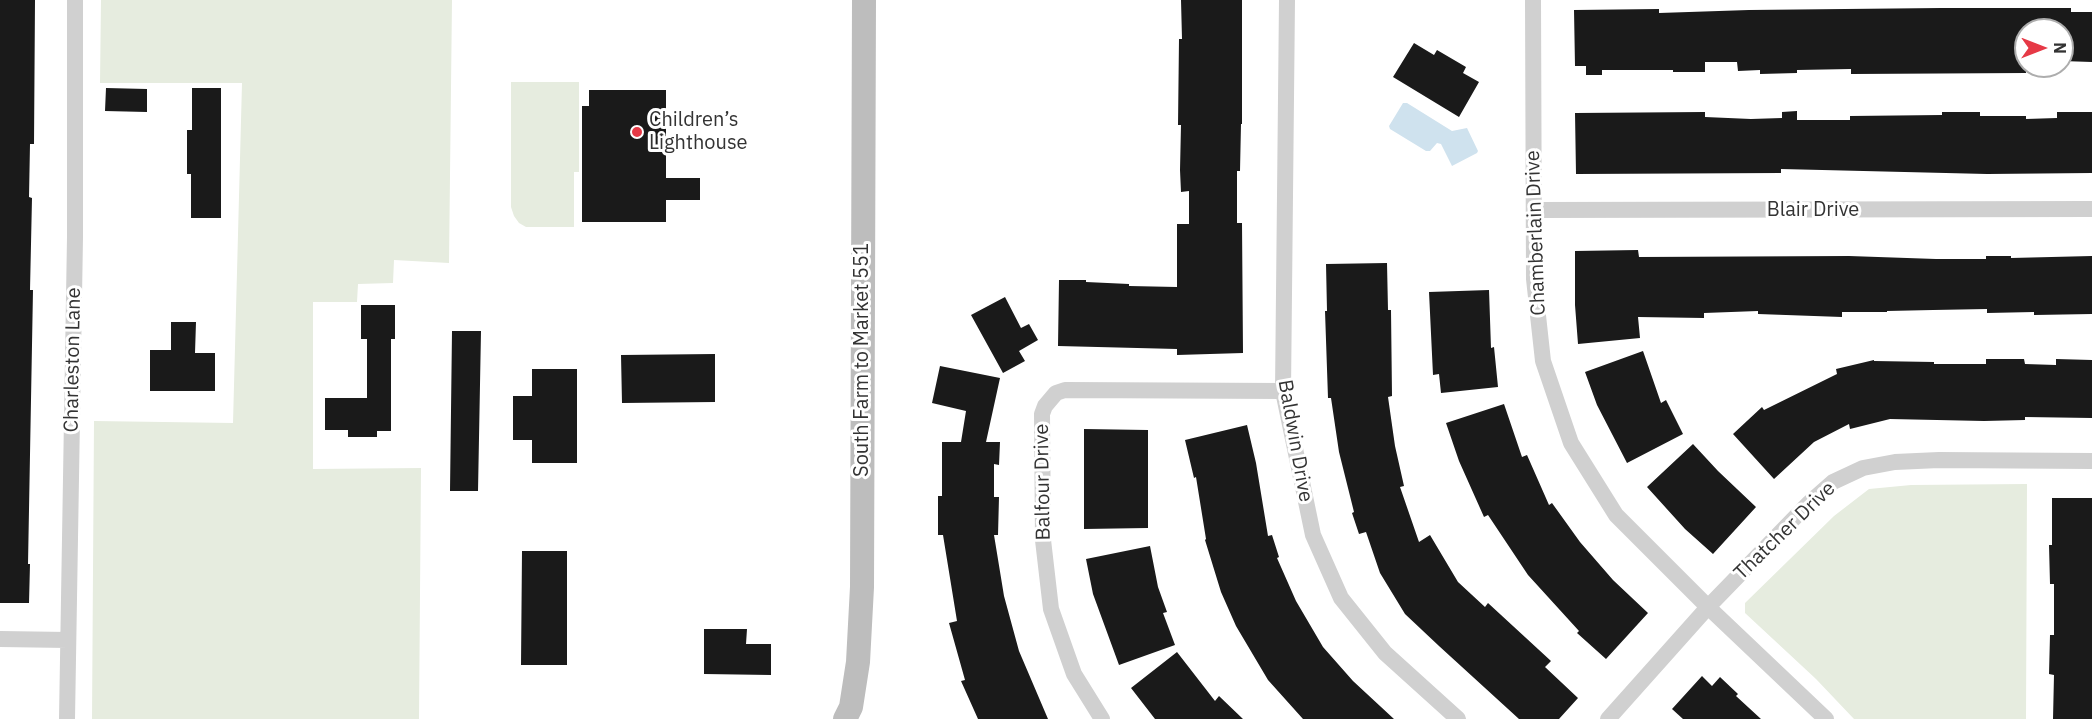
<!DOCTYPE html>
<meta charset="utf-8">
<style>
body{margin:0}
#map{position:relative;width:2092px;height:719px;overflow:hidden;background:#fff;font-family:"IBM Plex Sans",sans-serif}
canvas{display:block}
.north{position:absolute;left:2014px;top:18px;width:60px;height:60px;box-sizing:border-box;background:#fff;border:2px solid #adadad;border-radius:50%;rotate:90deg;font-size:16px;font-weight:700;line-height:24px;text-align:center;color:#333}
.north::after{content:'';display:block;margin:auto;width:21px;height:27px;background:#e63946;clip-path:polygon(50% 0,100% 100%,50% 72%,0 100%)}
</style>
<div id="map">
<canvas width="2092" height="719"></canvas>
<div class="north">N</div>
</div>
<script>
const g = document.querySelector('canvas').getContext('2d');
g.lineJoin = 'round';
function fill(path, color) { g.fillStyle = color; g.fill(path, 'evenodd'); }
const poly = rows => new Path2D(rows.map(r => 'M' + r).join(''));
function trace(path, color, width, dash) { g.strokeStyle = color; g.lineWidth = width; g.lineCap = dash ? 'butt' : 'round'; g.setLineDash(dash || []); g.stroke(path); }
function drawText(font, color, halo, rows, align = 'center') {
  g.font = font + ' "IBM Plex Sans",sans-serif'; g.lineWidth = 6; g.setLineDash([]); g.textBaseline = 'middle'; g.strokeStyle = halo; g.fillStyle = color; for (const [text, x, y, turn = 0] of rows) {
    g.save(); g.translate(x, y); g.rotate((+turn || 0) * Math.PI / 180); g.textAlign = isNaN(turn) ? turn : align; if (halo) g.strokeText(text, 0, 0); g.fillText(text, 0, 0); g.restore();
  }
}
fill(poly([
 [101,0,452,0,449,263,394,260,393,283,358,284,357,302,313,302,313,469,421,468,419,719,92,719,94,421,233,423,242,83,100,83],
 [511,82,579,82,579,172,574,172,574,227,526,227,519,223,514,216,511,207],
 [2027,484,2026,719,1854,719,1816,679,1745,613,1745,603,1834,516,1869,489,1911,485]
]), '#e6ecdf');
fill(poly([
 [1403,103,1407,103,1452,131,1467,128,1478,151,1477,153,1452,166,1441,144,1437,143,1430,151,1426,151,1390,129,1389,126]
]), '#cfe2ee');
fill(poly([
 [0,0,35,0,34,144,30,144,29,197,32,198,30,290,33,290,28,564,30,564,29,603,0,603],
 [1181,0,1242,0,1242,124,1241,124,1240,171,1237,171,1237,223,1242,223,1243,353,1177,355,1177,349,1058,346,1059,280,1086,280,1086,282,1129,284,1129,286,1177,287,1177,224,1189,224,1189,191,1181,192,1180,170,1181,125,1178,125,1179,39,1182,39],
 [1941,8,2071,8,2071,12,2092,12,2092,62,2062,61,2062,30,2026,30,2026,73,1851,74,1851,69,1797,70,1797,73,1760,74,1760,70,1738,71,1737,62,1705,62,1705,72,1673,72,1673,70,1602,70,1602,75,1586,75,1586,66,1575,66,1574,10,1659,9,1659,13,1749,10],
 [1414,43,1434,55,1437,50,1466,67,1463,73,1479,82,1459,117,1393,77],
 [106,88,147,89,147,112,105,111],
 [192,88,221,88,221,218,191,218,191,174,187,174,187,130,192,130],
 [589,90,666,90,666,178,700,178,700,200,666,200,666,222,582,222,582,106,589,106],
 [1797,111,1797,120,1850,120,1850,116,1942,115,1942,112,1980,112,1980,116,2026,116,2026,119,2057,118,2057,112,2092,112,2092,173,1987,174,1781,169,1781,173,1576,174,1575,113,1705,112,1705,117,1751,119,1782,118,1782,112],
 [1638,250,1639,257,1849,256,1936,259,1986,259,1986,256,2011,256,2011,258,2092,256,2092,314,2034,315,2034,312,1987,313,1987,309,1933,310,1887,311,1887,312,1842,312,1842,317,1758,314,1758,311,1704,313,1704,318,1638,317,1640,338,1578,344,1575,305,1575,251],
 [1387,263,1388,310,1391,310,1392,396,1388,397,1395,446,1404,486,1400,487,1419,542,1430,535,1458,582,1485,607,1488,603,1551,661,1545,667,1578,698,1559,719,1519,719,1439,646,1405,614,1380,573,1366,532,1359,534,1352,513,1354,512,1339,452,1331,398,1328,398,1325,311,1327,311,1326,264],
 [1489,290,1491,348,1494,347,1498,387,1441,393,1439,374,1433,375,1429,292],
 [1005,297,1021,328,1029,324,1038,340,1019,351,1025,361,1003,373,971,315],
 [361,305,395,305,395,339,391,339,391,431,377,431,377,437,348,437,348,430,325,430,325,398,367,398,367,339,361,339],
 [171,322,196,322,195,353,215,353,215,391,150,391,150,350,171,350],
 [452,331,481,331,478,491,450,491],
 [1643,351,1661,403,1666,400,1683,434,1627,463,1597,405,1585,372],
 [715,354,715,402,622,403,621,355],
 [1986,359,2024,359,2025,364,2056,365,2056,359,2092,360,2092,418,2025,417,2025,420,1984,421,1890,419,1850,429,1849,424,1814,442,1774,479,1733,434,1762,407,1764,410,1837,374,1836,369,1874,360,1874,361,1934,362,1934,364,1986,364],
 [940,366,1000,378,986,442,1000,442,999,465,994,464,994,497,999,497,998,535,994,535,1004,596,1019,651,1048,719,978,719,961,681,965,680,949,623,957,621,943,535,938,535,938,496,942,496,942,442,961,442,966,411,932,403],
 [532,369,577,369,577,463,532,463,532,440,513,440,513,396,532,396],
 [1504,404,1522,457,1527,455,1549,505,1552,503,1580,542,1613,580,1648,613,1606,659,1577,633,1579,631,1528,575,1488,515,1484,517,1459,461,1446,423],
 [1247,425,1256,463,1268,536,1272,535,1279,557,1277,558,1296,601,1323,647,1353,681,1394,719,1303,719,1268,680,1236,626,1221,592,1205,540,1206,539,1196,477,1194,478,1185,440],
 [1084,429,1148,430,1148,528,1084,529],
 [1693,444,1718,471,1756,507,1713,554,1685,529,1647,487],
 [2052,498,2092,498,2092,719,2053,719,2054,675,2049,674,2050,635,2054,635,2054,584,2050,584,2049,545,2052,545],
 [1150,546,1158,587,1167,612,1163,613,1175,645,1119,665,1093,594,1086,559],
 [522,551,567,551,567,665,521,665],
 [704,629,747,629,746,644,771,644,771,675,704,674],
 [1177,652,1215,701,1219,696,1243,719,1155,719,1131,688],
 [1702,676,1712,686,1720,677,1738,694,1736,696,1761,719,1683,719,1672,709]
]), '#1a1a1a');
trace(poly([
 [1287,0,1283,391,1313,535,1341,598,1385,653,1458,719],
 [1533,0,1534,279,1543,361,1571,443,1616,515,1708,607,1826,719],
 [1534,210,2092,209],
 [0,639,68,640],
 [67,719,75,237,75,0],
 [1102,719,1074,674,1051,609,1043,540,1042,414,1045,406,1056,393,1065,390,1283,391],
 [1608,719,1708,607,1808,504,1833,482,1863,468,1895,462,1939,460,2092,461]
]), '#d0d0d0', 16);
trace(poly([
 [845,719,851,707,858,662,862,587,864,0]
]), '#bdbdbd', 24);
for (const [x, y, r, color] of [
 [637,132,6,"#e63946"]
]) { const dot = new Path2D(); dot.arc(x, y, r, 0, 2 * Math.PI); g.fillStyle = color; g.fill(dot); trace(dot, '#fff', 2); }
drawText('20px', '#333', '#fff', [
 ["Children’s",649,120],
 ["Lighthouse",649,143]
], 'left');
drawText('20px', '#333', '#fff', [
 ["Blair Drive",1813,210],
 ["Chamberlain Drive",1536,233,-92],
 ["Charleston Lane",73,360,-89],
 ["South Farm to Market 551",862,360,-90],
 ["Baldwin Drive",1295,441,80],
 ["Balfour Drive",1043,482,-91],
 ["Thatcher Drive",1785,531,-44]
]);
</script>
